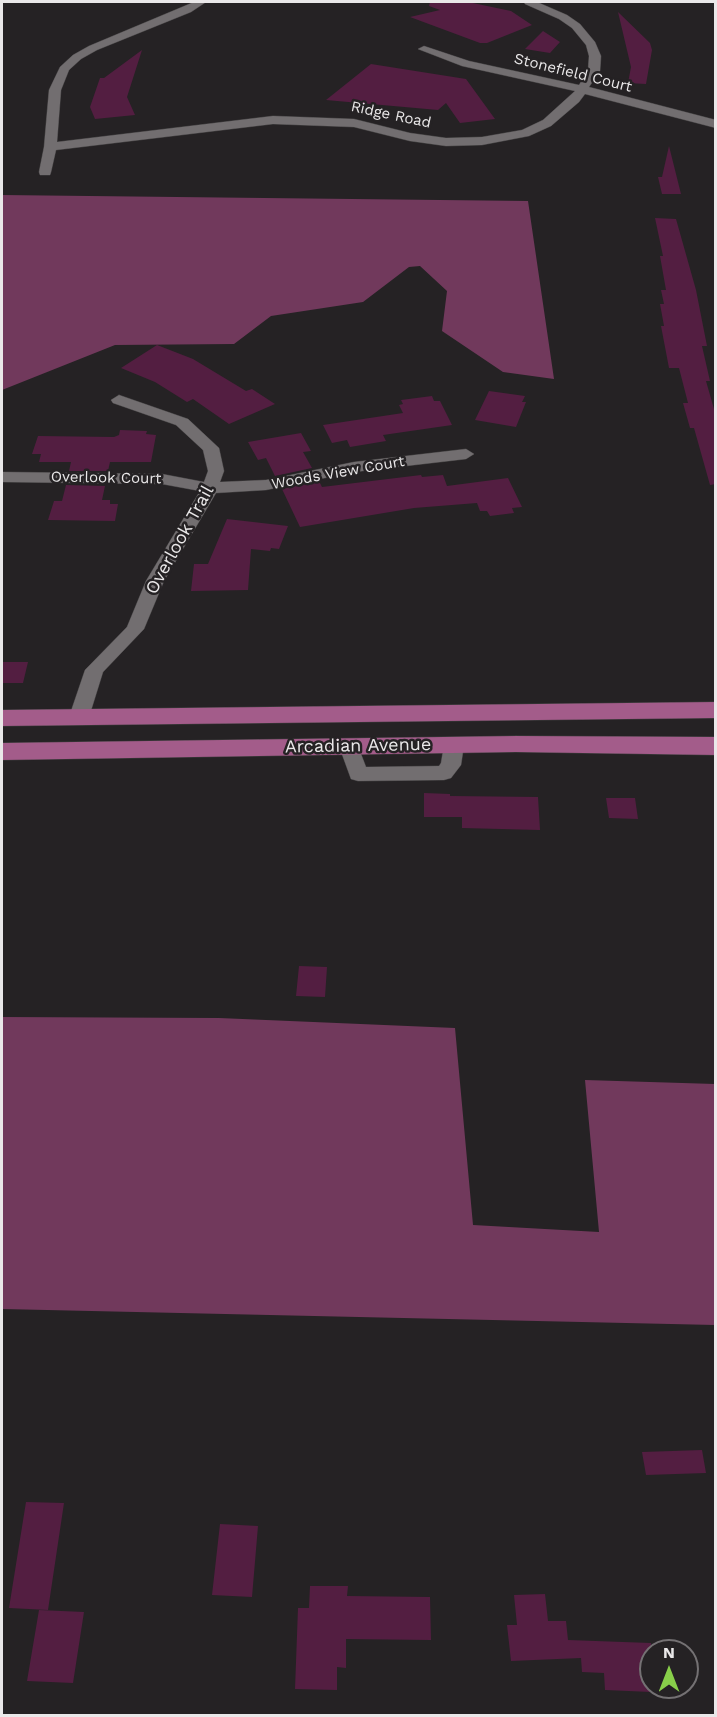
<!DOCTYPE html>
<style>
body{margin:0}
#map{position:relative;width:717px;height:1717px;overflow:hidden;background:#252224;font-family:"Work Sans",sans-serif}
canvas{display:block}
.frame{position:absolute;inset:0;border:3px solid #eae8e9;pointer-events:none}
.north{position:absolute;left:639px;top:1639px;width:60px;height:60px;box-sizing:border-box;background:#252224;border:2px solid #747173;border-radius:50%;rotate:0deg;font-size:16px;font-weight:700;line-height:24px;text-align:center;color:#eae8e9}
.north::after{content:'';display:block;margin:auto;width:21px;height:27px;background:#88cf4a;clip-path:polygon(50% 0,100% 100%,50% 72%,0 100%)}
</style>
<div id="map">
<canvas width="717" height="1717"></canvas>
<div class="frame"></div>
<div class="north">N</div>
</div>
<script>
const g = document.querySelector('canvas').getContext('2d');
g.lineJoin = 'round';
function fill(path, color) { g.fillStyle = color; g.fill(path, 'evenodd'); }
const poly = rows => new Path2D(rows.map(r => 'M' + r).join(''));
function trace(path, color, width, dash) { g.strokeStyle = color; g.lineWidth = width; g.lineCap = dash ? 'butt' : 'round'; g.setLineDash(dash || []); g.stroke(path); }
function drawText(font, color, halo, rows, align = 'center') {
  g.font = font + ' "Work Sans",sans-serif'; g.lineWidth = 5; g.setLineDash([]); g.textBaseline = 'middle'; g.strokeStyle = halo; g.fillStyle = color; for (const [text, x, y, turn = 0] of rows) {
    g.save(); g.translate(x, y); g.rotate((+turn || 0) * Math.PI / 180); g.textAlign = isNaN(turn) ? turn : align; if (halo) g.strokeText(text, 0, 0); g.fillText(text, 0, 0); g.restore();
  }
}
fill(poly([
 [2,195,528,201,554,379,503,372,442,331,447,291,420,266,409,267,363,302,271,316,234,344,115,345,2,390],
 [2,1017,219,1018,455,1028,473,1225,599,1232,585,1080,715,1084,715,1325,2,1309]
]), '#71395c');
fill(poly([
 [430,2,468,2,511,11,532,25,487,43,480,43,410,17,440,10,429,6],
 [618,12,650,43,652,50,646,84,628,83,631,67],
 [543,31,560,42,550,53,525,49],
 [142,50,127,97,135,115,95,119,90,107,100,78,104,78],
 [371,64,466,79,495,119,460,123,446,103,438,110,326,100],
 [669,146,681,194,662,194,658,177,662,177],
 [655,218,676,219,696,290,707,346,702,346,710,381,706,381,716,416,716,484,710,485,694,428,690,428,683,403,688,403,679,368,669,368,661,326,664,326,660,304,664,304,661,290,666,290,660,256,663,256],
 [157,345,193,359,246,391,252,389,275,404,229,424,193,399,187,402,155,382,121,368],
 [489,391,525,396,522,402,526,402,516,427,475,420],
 [432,396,434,401,440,401,452,425,383,435,386,441,350,447,347,440,332,443,323,425,403,413,399,405,403,404,401,400],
 [120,430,147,431,146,434,156,435,151,462,110,462,108,471,69,471,71,462,39,462,41,454,32,454,38,436,114,437,119,435],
 [301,433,311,451,303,452,312,468,275,476,266,458,258,460,248,442],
 [421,475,422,477,443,475,447,486,508,478,522,507,512,508,514,513,490,516,487,511,480,511,477,503,414,508,300,527,282,489,319,481,322,487],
 [66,485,105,486,102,500,110,500,110,504,118,504,115,521,48,520,54,501,62,501],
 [227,519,288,526,279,549,271,548,270,551,251,549,248,590,191,591,194,564,208,564],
 [2,662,28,662,23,683,2,683],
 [424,793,450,794,450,796,538,797,540,830,462,828,462,817,424,817],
 [606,798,635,798,638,819,609,818],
 [299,966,327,967,325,997,296,996],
 [702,1450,706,1473,646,1475,642,1452],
 [26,1502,64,1503,48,1610,9,1608],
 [220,1524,258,1526,252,1597,212,1595],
 [310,1586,348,1586,347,1596,430,1597,431,1640,346,1639,346,1668,337,1667,337,1690,295,1689,298,1608,309,1608],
 [545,1594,548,1621,566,1621,568,1640,651,1643,651,1692,605,1690,604,1673,582,1672,581,1658,511,1661,507,1625,517,1625,514,1595],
 [39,1610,84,1612,73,1683,27,1681]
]), '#531e41');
const minor = poly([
 [194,2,206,2,191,12,97,50,81,59,69,70,61,90,57,142,273,116,354,119,410,133,446,138,482,137,522,130,543,120,575,91,462,66,418,49,424,46,469,61,579,85,588,71,589,56,586,45,572,28,559,19,525,4,524,2,537,2,567,15,580,24,595,42,601,56,600,71,589,87,716,120,716,128,585,94,579,102,551,126,529,136,482,145,446,146,410,141,354,127,273,124,56,150,51,172,50,175,40,175,39,172,44,147,49,90,60,67,73,55,89,46,194,2],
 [119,395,188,419,219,448,224,471,220,482,266,480,354,462,466,449,474,454,466,459,354,472,266,490,216,493,164,581,144,629,103,672,89,717,86,722,79,723,72,722,69,717,85,670,127,627,146,581,200,491,162,484,2,482,2,472,162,474,204,482,208,471,203,450,176,425,113,403,111,400,119,395],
 [454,738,461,740,464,745,461,765,451,778,444,780,358,781,351,779,339,746,342,741,349,739,356,741,366,767,439,766,441,763,444,745,447,740,454,738]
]);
const major = poly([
 [716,702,716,718,2,726,2,710,716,702],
 [516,736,716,737,716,755,516,752,2,760,2,743,516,736]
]);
trace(minor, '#434142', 1);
trace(major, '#434142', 1);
fill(minor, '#726e70');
fill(major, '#a35c8a');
drawText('15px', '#eae8e9', '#252224', [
 ["Stonefield Court",573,73,14],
 ["Ridge Road",391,115,12],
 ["Woods View Court",338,473,-10],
 ["Overlook Court",106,478,1]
]);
drawText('18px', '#eae8e9', '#252224', [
 ["Overlook Trail",180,540,-61],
 ["Arcadian Avenue",358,746,-1]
]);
</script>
